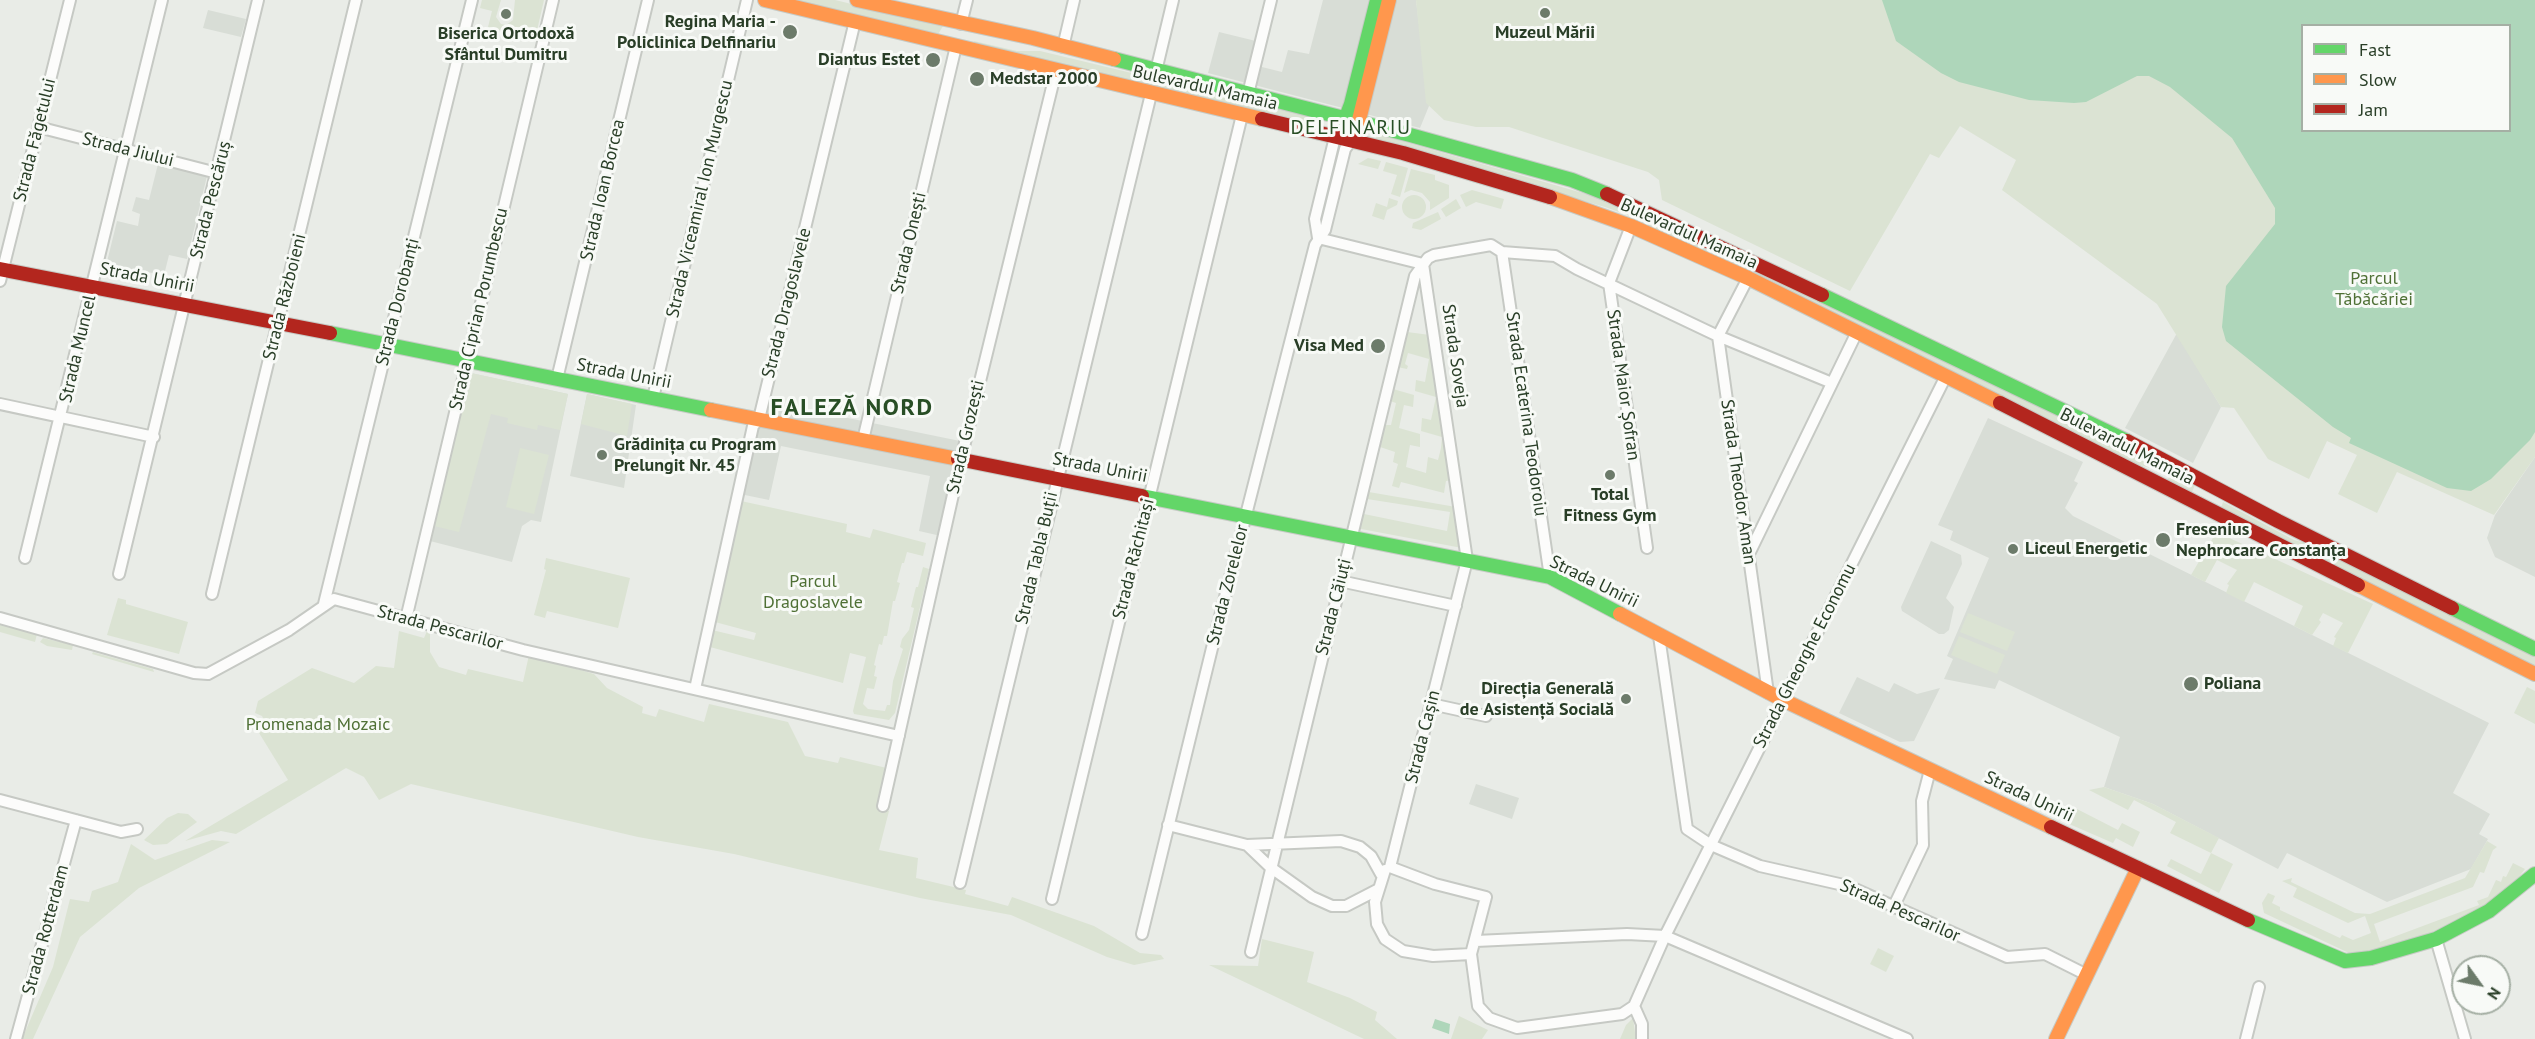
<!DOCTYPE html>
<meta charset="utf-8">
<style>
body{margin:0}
#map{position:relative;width:2535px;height:1039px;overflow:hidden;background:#e9ece7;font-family:"PT Sans",sans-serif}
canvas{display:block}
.legend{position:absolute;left:2301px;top:24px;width:210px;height:108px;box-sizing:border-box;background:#f8faf7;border:2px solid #a5afa4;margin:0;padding:8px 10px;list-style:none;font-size:18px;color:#293e27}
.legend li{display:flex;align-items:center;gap:12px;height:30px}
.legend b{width:30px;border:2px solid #a5afa4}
.north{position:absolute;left:2451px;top:955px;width:60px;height:60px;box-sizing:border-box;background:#f8faf7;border:2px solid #a5afa4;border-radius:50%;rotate:123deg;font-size:16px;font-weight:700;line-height:24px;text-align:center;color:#293e27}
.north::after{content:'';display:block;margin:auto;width:21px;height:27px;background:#6c7b6a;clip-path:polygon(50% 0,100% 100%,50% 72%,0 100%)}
</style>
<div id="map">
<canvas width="2535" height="1039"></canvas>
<ul class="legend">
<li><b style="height:8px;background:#63d668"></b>Fast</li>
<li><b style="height:8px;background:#ff974d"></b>Slow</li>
<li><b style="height:8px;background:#b3261e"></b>Jam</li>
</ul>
<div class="north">N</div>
</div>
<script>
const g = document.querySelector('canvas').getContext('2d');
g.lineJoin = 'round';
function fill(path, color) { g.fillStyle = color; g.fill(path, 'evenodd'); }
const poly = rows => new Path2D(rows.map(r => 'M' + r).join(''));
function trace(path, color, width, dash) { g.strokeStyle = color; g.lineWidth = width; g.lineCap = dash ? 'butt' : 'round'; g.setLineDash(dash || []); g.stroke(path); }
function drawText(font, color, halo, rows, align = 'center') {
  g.font = font + ' "PT Sans",sans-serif'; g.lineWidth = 6; g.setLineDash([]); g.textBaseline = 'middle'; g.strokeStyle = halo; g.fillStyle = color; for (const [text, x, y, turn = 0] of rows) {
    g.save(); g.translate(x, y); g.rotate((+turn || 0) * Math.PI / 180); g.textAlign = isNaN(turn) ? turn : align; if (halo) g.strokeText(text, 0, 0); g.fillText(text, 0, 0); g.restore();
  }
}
fill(poly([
 [1323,0,1416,0,1429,106,1420,128,1208,73,1219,32,1264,43,1258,66,1282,72,1288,50,1309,54],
 [208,10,246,19,241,37,203,28],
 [158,164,207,176,187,259,169,255,164,275,113,266,112,271,105,270,117,221,138,226,140,214,132,211,136,197,149,200],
 [2177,333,2221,407,2193,463,2125,428],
 [471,373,568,394,541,522,531,520,522,526,512,562,430,541],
 [587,394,636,405,624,488,570,476],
 [760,400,960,441,941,536,919,531,930,476,781,446,769,500,740,494],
 [1988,418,2083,462,2074,481,2078,483,2065,508,2073,516,2489,723,2453,793,2490,814,2479,834,2488,839,2471,869,2387,902,2287,853,2278,869,2153,804,2104,787,2120,737,1999,680,1995,689,1944,679,1953,659,1947,656,1989,558,1950,540,1953,531,1938,525],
 [2535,457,2535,577,2495,557,2487,538,2495,515],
 [1931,541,1961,555,1962,564,1946,598,1954,607,1949,630,1944,634,1939,634,1902,611,1901,607],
 [1857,677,1889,692,1894,683,1917,694,1940,688,1914,741,1900,742,1839,713],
 [1476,784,1519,798,1512,819,1469,804]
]), '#d8ddd6');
fill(poly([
 [482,0,501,0,496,17,501,24,506,25,513,20,515,0,544,0,535,39,513,33,514,28,503,26,502,31,488,27,492,11,480,8],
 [787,0,835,0,943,26,937,36],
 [1416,0,2535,0,2535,457,2494,515,2397,472,2377,513,2338,494,2357,455,2327,441,2309,479,2268,459,2234,408,2221,407,2157,304,2002,190,2016,160,1960,126,1939,158,1930,154,1850,291,1662,200,1659,180,1648,172,1509,127,1476,127,1444,120,1426,103],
 [2302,26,2510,26,2510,130,2302,130],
 [974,41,1017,51,1040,51,1319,118,1317,125,1267,112,1241,111,973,44],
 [1377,134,1607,200,1633,210,1630,216,1605,207,1375,142],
 [1368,158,1381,161,1378,169,1358,164],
 [1386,162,1408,168,1400,197,1391,194,1397,175,1383,171],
 [1411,169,1435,175,1435,180,1449,185,1449,198,1430,210,1430,202,1422,193,1411,190,1404,193],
 [1472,190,1504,199,1501,209,1476,202,1466,207,1460,195],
 '1402 207a12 12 0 1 1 24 0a12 12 0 1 1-24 0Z',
 [1389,198,1398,201,1397,205,1387,210,1384,220,1372,216,1376,203,1387,207],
 [1456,199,1461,208,1446,217,1441,209],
 [1438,212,1441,219,1421,230,1412,228,1413,223],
 [1642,214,2000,386,2162,468,2162,471,2132,463,1640,222],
 [1407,332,1430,335,1452,480,1446,481,1444,493,1401,482,1399,488,1392,486,1398,464,1393,462,1395,452,1380,447,1385,425,1391,425,1396,403,1390,401,1393,389,1414,395,1413,407,1404,405,1399,428,1420,434,1420,447,1410,445,1406,467,1426,473,1428,457,1438,460,1441,448,1442,437,1421,431,1422,418,1431,420,1436,397,1415,391,1416,380,1425,382,1429,359,1408,353,1405,364,1408,366,1407,369,1397,367],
 [471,373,568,394,560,430,538,425,537,430,507,423,508,418,491,414,459,532,434,526],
 [587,394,632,404,627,436,581,424],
 [520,448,549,455,534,514,506,507],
 [2172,471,2195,485,2192,492,2190,493,2164,480,2169,478],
 [1363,491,1456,507,1462,548,1356,528,1358,515,1364,514,1447,531,1450,512,1367,499,1362,495],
 [741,501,847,524,846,532,870,538,873,529,926,543,923,556,907,552,904,563,902,563,897,582,900,583,895,601,893,601,887,636,884,636,882,645,879,644,874,665,876,666,874,676,877,677,874,689,867,688,863,704,868,709,885,711,887,705,890,705,893,681,903,649,900,647,902,639,909,630,914,608,911,607,916,587,918,587,923,567,929,569,895,713,889,720,854,714,853,711,866,657,850,653,843,683,710,647,712,630,754,640,756,633,715,622],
 [2223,502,2294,540,2318,546,2535,656,2535,666,2221,508],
 [2214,536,2225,536,2373,604,2348,653,2333,646,2336,638,2334,637,2343,623,2323,613,2319,620,2321,622,2312,635,2294,626,2303,606,2254,582,2244,602,2226,593,2229,585,2227,584,2237,570,2217,560,2205,582,2191,575],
 [546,558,630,578,618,628,547,611,545,618,534,615,546,570,544,569],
 [118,598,126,600,126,604,188,622,179,654,107,635],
 [1968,613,2015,632,2007,651,1960,632],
 [0,624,37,634,35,642,0,632],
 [399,631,424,638,427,631,430,631,430,652,439,667,466,675,468,669,523,682,529,655,594,674,607,688,643,707,642,713,656,717,659,709,704,722,709,704,788,722,805,756,838,763,840,757,891,769,878,808,889,811,879,850,918,858,916,878,966,890,965,894,1008,906,1012,897,1094,926,1140,953,1161,955,1164,959,1134,965,1107,957,1011,915,920,898,734,854,638,837,411,784,379,800,364,777,346,768,236,834,221,831,185,841,288,780,256,728,265,722,262,716,255,713,258,701,312,668,354,683,376,666,394,668],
 [1959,636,2005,655,1997,674,1951,655],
 [43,638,73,645,72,650,47,646,40,642],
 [93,652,153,669,154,672,92,654],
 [2527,687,2535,691,2535,724,2514,713],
 [2104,787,2153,804,2219,838,2211,853,2233,864,2219,893,2167,866,2171,859,2201,874,2211,853,2170,833,2176,822,2134,800,2128,810,2089,790],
 [2075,808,2118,830,2122,823,2140,832,2133,847,2116,838,2113,843,2067,823],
 [178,813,188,814,197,822,167,844,153,845,144,840,167,818],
 [212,840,230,842,139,888,80,937,33,1039,22,1039,53,967,70,899,89,902,92,891,118,882,131,844,155,860],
 [2487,841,2497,847,2493,850,2484,873,2480,872,2473,887,2374,924,2380,942,2479,905,2477,901,2488,897,2496,880,2501,882,2503,876,2506,877,2513,863,2525,869,2515,882,2485,906,2450,925,2409,941,2364,953,2349,953,2264,913,2262,903,2268,893,2275,896,2272,903,2280,907,2280,910,2340,938,2342,935,2353,940,2371,933,2365,916,2348,923,2293,897,2297,888,2282,881,2292,878,2291,882,2355,913,2370,914,2465,878],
 [1262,939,1314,952,1307,982,1350,998,1377,1012,1375,1020,1397,1039,1364,1039,1209,965,1258,966],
 [1878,948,1894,956,1886,972,1870,964],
 [1459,1016,1488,1030,1482,1039,1451,1039],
 [1633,1018,1636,1039,1620,1039,1626,1025]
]), '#dbe3d3');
fill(poly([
 [1882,0,2535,0,2535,432,2530,440,2491,479,2471,491,2447,488,2349,443,2351,438,2333,427,2226,341,2222,327,2226,286,2275,224,2275,208,2232,138,2170,87,2149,76,2137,76,2086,102,2074,103,2029,100,1959,82,1941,73,1896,41],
 [2302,26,2510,26,2510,130,2302,130],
 [1435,1019,1450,1024,1449,1034,1432,1028]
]), '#aed6ba');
const street = poly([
 [961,24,967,0],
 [1063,47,1074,0],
 [1156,71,1173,0],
 [1248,94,1271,0],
 [38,127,217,173],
 [1631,226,1609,283,1647,548],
 [1318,238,1423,264,1467,560,1390,867],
 [1318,238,1315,219,1335,137],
 [1502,252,1550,577],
 [1748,278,1718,336,1768,693],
 [0,281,70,0],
 [557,379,648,0],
 [653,398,747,0],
 [0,404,154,437],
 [863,440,956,46],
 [1749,554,1857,332],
 [25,558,162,0],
 [119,574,258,0],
 [1340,581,1456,606],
 [212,594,356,0],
 [324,604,472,0],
 [0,618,194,673,208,674,289,630,334,599,523,650,899,736],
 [406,619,553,0],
 [1659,636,1687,829,1711,845,1760,866,1848,886,2007,957,2045,954,2087,975],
 [695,689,753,426,759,419,855,21],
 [1431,704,1486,716],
 [0,800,121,832,137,829],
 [883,806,961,459,1056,71],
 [1168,825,1247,845,1341,841,1360,847,1371,856,1381,874],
 [1247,845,1270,867,1312,897,1332,906,1346,906,1377,890],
 [1390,867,1435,884,1486,897,1471,954,1478,1006,1489,1018,1517,1028,1622,1014,1634,1006,1665,936,1946,376],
 [1385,870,1375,902,1377,924,1385,939,1403,951,1433,956,1471,954],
 [960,883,1151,94],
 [1052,899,1242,115],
 [1893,908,1923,845,1922,801,1930,770],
 [1142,934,1214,640,1315,245,1325,230,1345,149,1351,141],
 [2436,939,2465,1039],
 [1476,941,1627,934,1665,936,1907,1039],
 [1251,952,1415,276,1428,258,1434,255,1491,245,1502,252,1555,256,1577,269,1718,336,1832,383],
 [1634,1006,1642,1024,1642,1039],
 [16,1039,76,820],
 [2246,1039,2259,987]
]);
const fast = poly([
 [1114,59,1410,135,1572,180,1607,194],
 [1343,125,1351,104,1377,0],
 [1822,295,2127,441],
 [330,333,711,410],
 [1142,496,1550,577,1620,614],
 [2452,608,2535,649],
 [2248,920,2345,961,2371,958,2436,939,2489,911,2535,874]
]);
const slow = poly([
 [765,0,1262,119],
 [857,0,1033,38,1114,59],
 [1357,128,1389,0],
 [1550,197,1631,226,1748,278,2000,403],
 [711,410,958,459],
 [2358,585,2535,674],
 [1620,614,1783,700,2051,827],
 [2056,1039,2138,868]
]);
const jam = poly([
 [1262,119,1403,153,1550,197],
 [1607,194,1822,295],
 [0,269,330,333],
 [2000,403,2358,585],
 [2127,441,2278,521,2452,608],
 [958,459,1142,496],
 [2051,827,2248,920]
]);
trace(street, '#c6c9c4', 14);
trace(fast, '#c6cac5', 16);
trace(slow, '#c6cac5', 16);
trace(jam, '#c6cac5', 16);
trace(street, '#fcfcfb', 10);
trace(fast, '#63d668', 14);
trace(slow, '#ff974d', 14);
trace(jam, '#b3261e', 14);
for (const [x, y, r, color] of [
 [1545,13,6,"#6c7b6a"],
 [506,14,6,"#6c7b6a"],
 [790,32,8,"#6c7b6a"],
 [933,60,8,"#6c7b6a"],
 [977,79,8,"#6c7b6a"],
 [1378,346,8,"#6c7b6a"],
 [602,455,6,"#6c7b6a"],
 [1610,475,6,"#6c7b6a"],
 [2163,540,8,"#6c7b6a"],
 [2013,549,6,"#6c7b6a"],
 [2191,684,8,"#6c7b6a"],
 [1626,699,6,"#6c7b6a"]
]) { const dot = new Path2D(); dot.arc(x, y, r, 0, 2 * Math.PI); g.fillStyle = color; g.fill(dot); trace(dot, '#f8faf7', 2); }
drawText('bold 18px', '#293e27', '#f8faf7', [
 ["Regina Maria -",776,22,"right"],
 ["Policlinica Delfinariu",776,43,"right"],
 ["Muzeul Mării",1545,33,"center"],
 ["Biserica Ortodoxă",506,34,"center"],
 ["Sfântul Dumitru",506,55,"center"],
 ["Diantus Estet",920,60,"right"],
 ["Medstar 2000",990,79],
 ["Visa Med",1364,346,"right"],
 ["Grădinița cu Program",614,445],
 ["Prelungit Nr. 45",614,466],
 ["Total",1610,495,"center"],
 ["Fitness Gym",1610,516,"center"],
 ["Fresenius",2176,530],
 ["Nephrocare Constanța",2176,551],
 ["Liceul Energetic",2025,549],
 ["Poliana",2204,684],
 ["Direcția Generală",1614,689,"right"],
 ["de Asistență Socială",1614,710,"right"]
], 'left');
drawText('18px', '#293e27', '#f8faf7', [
 ["Bulevardul Mamaia",1205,88,13],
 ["Strada Făgetului",35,140,-76],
 ["Strada Jiului",128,150,14],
 ["Strada Ioan Borcea",603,190,-77],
 ["Strada Viceamiral Ion Murgescu",700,199,-77],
 ["Strada Pescăruș",211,200,-76],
 ["Bulevardul Mamaia",1689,234,24],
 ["Strada Onești",909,243,-77],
 ["Strada Unirii",147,278,11],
 ["Strada Războieni",285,297,-76],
 ["Strada Dorobanți",398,302,-76],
 ["Strada Dragoslavele",787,303,-76],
 ["Strada Ciprian Porumbescu",479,309,-77],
 ["Strada Muncel",78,349,-77],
 ["Strada Soveja",1455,356,82],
 ["Strada Unirii",624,374,11],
 ["Strada Maior Șofran",1623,385,82],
 ["Strada Ecaterina Teodoroiu",1526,414,82],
 ["Strada Grozești",966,437,-77],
 ["Bulevardul Mamaia",2127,447,27],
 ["Strada Unirii",1100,468,11],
 ["Strada Theodor Aman",1738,482,82],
 ["Strada Tabla Buții",1037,558,-77],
 ["Strada Răchitași",1134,559,-76],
 ["Strada Unirii",1594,582,26],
 ["Strada Zorelelor",1228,585,-76],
 ["Strada Căiuți",1334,607,-76],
 ["Strada Pescarilor",440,628,15],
 ["Strada Gheorghe Economu",1805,656,-63],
 ["Strada Cașin",1423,737,-76],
 ["Strada Unirii",2029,797,25],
 ["Strada Pescarilor",1900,911,24],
 ["Strada Rotterdam",46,930,-75]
]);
drawText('18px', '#4f7035', '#f8faf7', [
 ["Parcul",2374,279],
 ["Tăbăcăriei",2374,300],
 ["Parcul",813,582],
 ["Dragoslavele",813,603],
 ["Promenada Mozaic",318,725]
]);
g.letterSpacing = '1.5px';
drawText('20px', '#284e25', '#f8faf7', [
 ["DELFINARIU",1351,128]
]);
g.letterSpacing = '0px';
g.letterSpacing = '1.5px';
drawText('bold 24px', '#284e25', '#f8faf7', [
 ["FALEZĂ NORD",852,408]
]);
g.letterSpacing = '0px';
</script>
